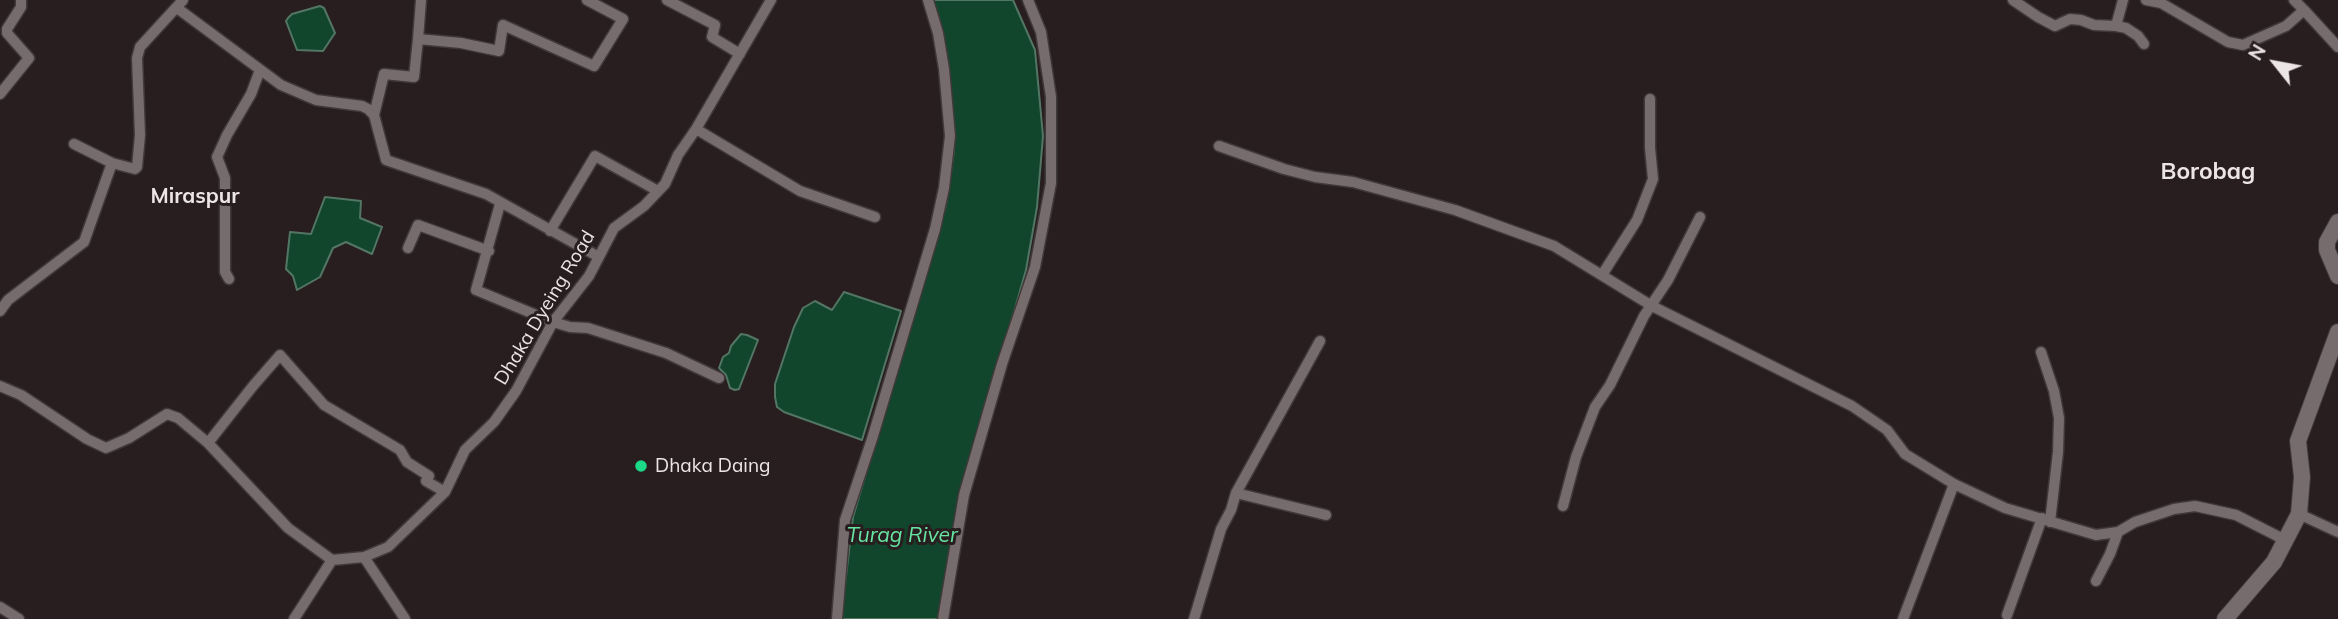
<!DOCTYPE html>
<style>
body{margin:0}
#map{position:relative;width:2338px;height:619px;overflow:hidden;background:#281e20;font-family:Mulish,sans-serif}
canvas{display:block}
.north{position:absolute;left:2240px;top:28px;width:70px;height:70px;-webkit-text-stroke:5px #281e20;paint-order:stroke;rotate:301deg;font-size:19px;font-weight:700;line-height:28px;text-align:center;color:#ece5e6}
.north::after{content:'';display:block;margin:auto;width:24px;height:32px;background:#ece5e6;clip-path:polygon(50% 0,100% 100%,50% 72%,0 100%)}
</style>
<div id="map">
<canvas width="2338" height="619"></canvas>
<div class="north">N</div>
</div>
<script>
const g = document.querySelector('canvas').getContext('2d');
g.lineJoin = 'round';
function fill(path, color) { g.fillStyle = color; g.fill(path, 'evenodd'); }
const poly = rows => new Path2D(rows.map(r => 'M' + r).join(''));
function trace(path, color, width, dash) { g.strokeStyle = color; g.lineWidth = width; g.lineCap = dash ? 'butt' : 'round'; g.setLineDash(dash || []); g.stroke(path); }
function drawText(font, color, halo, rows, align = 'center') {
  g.font = font + ' Mulish,sans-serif'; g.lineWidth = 6; g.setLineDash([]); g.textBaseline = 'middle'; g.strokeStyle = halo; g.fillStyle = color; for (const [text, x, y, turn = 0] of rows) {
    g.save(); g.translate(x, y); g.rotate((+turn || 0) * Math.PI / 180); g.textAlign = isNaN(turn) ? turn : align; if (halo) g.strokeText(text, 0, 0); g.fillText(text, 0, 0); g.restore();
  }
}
const water = poly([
 [932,0,1013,0,1035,50,1043,136,1037,207,1026,270,960,501,940,619,841,619,853,517,946,205,954,150,946,50,939,18,932,0],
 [320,6,324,8,335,33,323,51,297,50,286,21,288,18,292,14,320,6],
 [325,197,361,201,360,218,382,227,372,254,346,242,333,248,320,277,297,290,293,276,286,269,290,232,311,234,325,197],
 [844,292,901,311,862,440,784,412,777,407,775,397,775,384,794,327,803,308,815,301,832,310,844,292],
 [741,334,747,335,758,340,739,389,735,390,730,388,726,375,719,368,723,357,729,353,731,346,741,334]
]);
fill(water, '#12462c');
trace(water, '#537664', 2);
const street = poly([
 [667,0,715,25,712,37,740,54],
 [2013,0,2038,17,2055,26,2070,19,2081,20,2094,25,2116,26],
 [2123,0,2116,26,2126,28,2138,36,2144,44],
 [2146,0,2161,3,2228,42,2243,45,2286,26,2304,10,2338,47],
 [2294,0,2304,10],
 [177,8,281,85,316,100,362,106,368,109,374,115,386,160,486,194,599,257],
 [418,39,421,0],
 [0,94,29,58,7,33,7,29,21,7,21,0],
 [374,115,384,74,414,77,418,39,461,43,499,51,503,25,594,66,623,19,587,0],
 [696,129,800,191,875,217],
 [74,144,112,163],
 [1219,146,1284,169,1315,177,1353,182,1455,210,1554,246,1652,306,1852,406,1887,430,1905,454,1954,484],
 [500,204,476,290,553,322,570,327,588,328,666,353,719,378],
 [550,231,595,156,658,191],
 [408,248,418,225,489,251],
 [1602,275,1637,220,1653,179,1650,148,1650,99],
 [229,279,225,272,225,178,217,157,227,135,251,94,260,70],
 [0,311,8,300,84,242,112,163,135,169,137,167,140,135,137,58,140,47,183,0],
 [2041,352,2054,391,2059,418,2058,452,2050,522],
 [0,386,21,395,87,439,106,448,129,438,167,414,178,418,208,443,288,528,332,560,364,557,388,547,445,492,465,450,494,422,516,391,553,322,589,276,614,228,644,206,665,184,678,155,696,129,771,0],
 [208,443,253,386,280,355,324,405,400,450,407,462,429,476,426,481,445,492],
 [1236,493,1326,515],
 [1563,506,1576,457,1595,407,1610,385,1644,316,1668,280,1700,217],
 [2299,514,2338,532],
 [364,557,405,619],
 [2096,581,2110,554,2118,532,2135,522,2174,509,2195,506,2236,515,2287,541],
 [0,607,19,619],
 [2007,615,2042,518],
 [294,619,332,560],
 [837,619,845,520,872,439,935,229,944,188,950,136,944,69,938,33,928,0],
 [943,619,964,495,1002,364,1035,267,1051,183,1051,97,1041,32,1028,0],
 [1194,619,1221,529,1231,510,1236,493,1320,341],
 [1903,619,1954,484,2005,508,2096,535,2118,532]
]);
const secondary = poly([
 [2338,222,2327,242,2327,250,2338,276],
 [2225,619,2274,562,2299,514,2302,477,2298,441,2338,332]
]);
trace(street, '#40393a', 13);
trace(secondary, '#40393a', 18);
trace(street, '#766b6d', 10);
trace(secondary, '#766b6d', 16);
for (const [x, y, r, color] of [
 [641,466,7,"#1cd988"]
]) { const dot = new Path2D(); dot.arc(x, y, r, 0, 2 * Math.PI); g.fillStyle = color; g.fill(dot); trace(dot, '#281e20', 2.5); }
drawText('19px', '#ece5e6', '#281e20', [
 ["Dhaka Dyeing Road",545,308,-59]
]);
drawText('19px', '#ece5e6', '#281e20', [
 ["Dhaka Daing",655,466]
], 'left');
drawText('bold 21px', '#ece5e6', '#281e20', [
 ["Miraspur",195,197]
]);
drawText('italic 21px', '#67e5a2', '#281e20', [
 ["Turag River",902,536]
]);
drawText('bold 23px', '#ece5e6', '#281e20', [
 ["Borobag",2208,172]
]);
</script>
